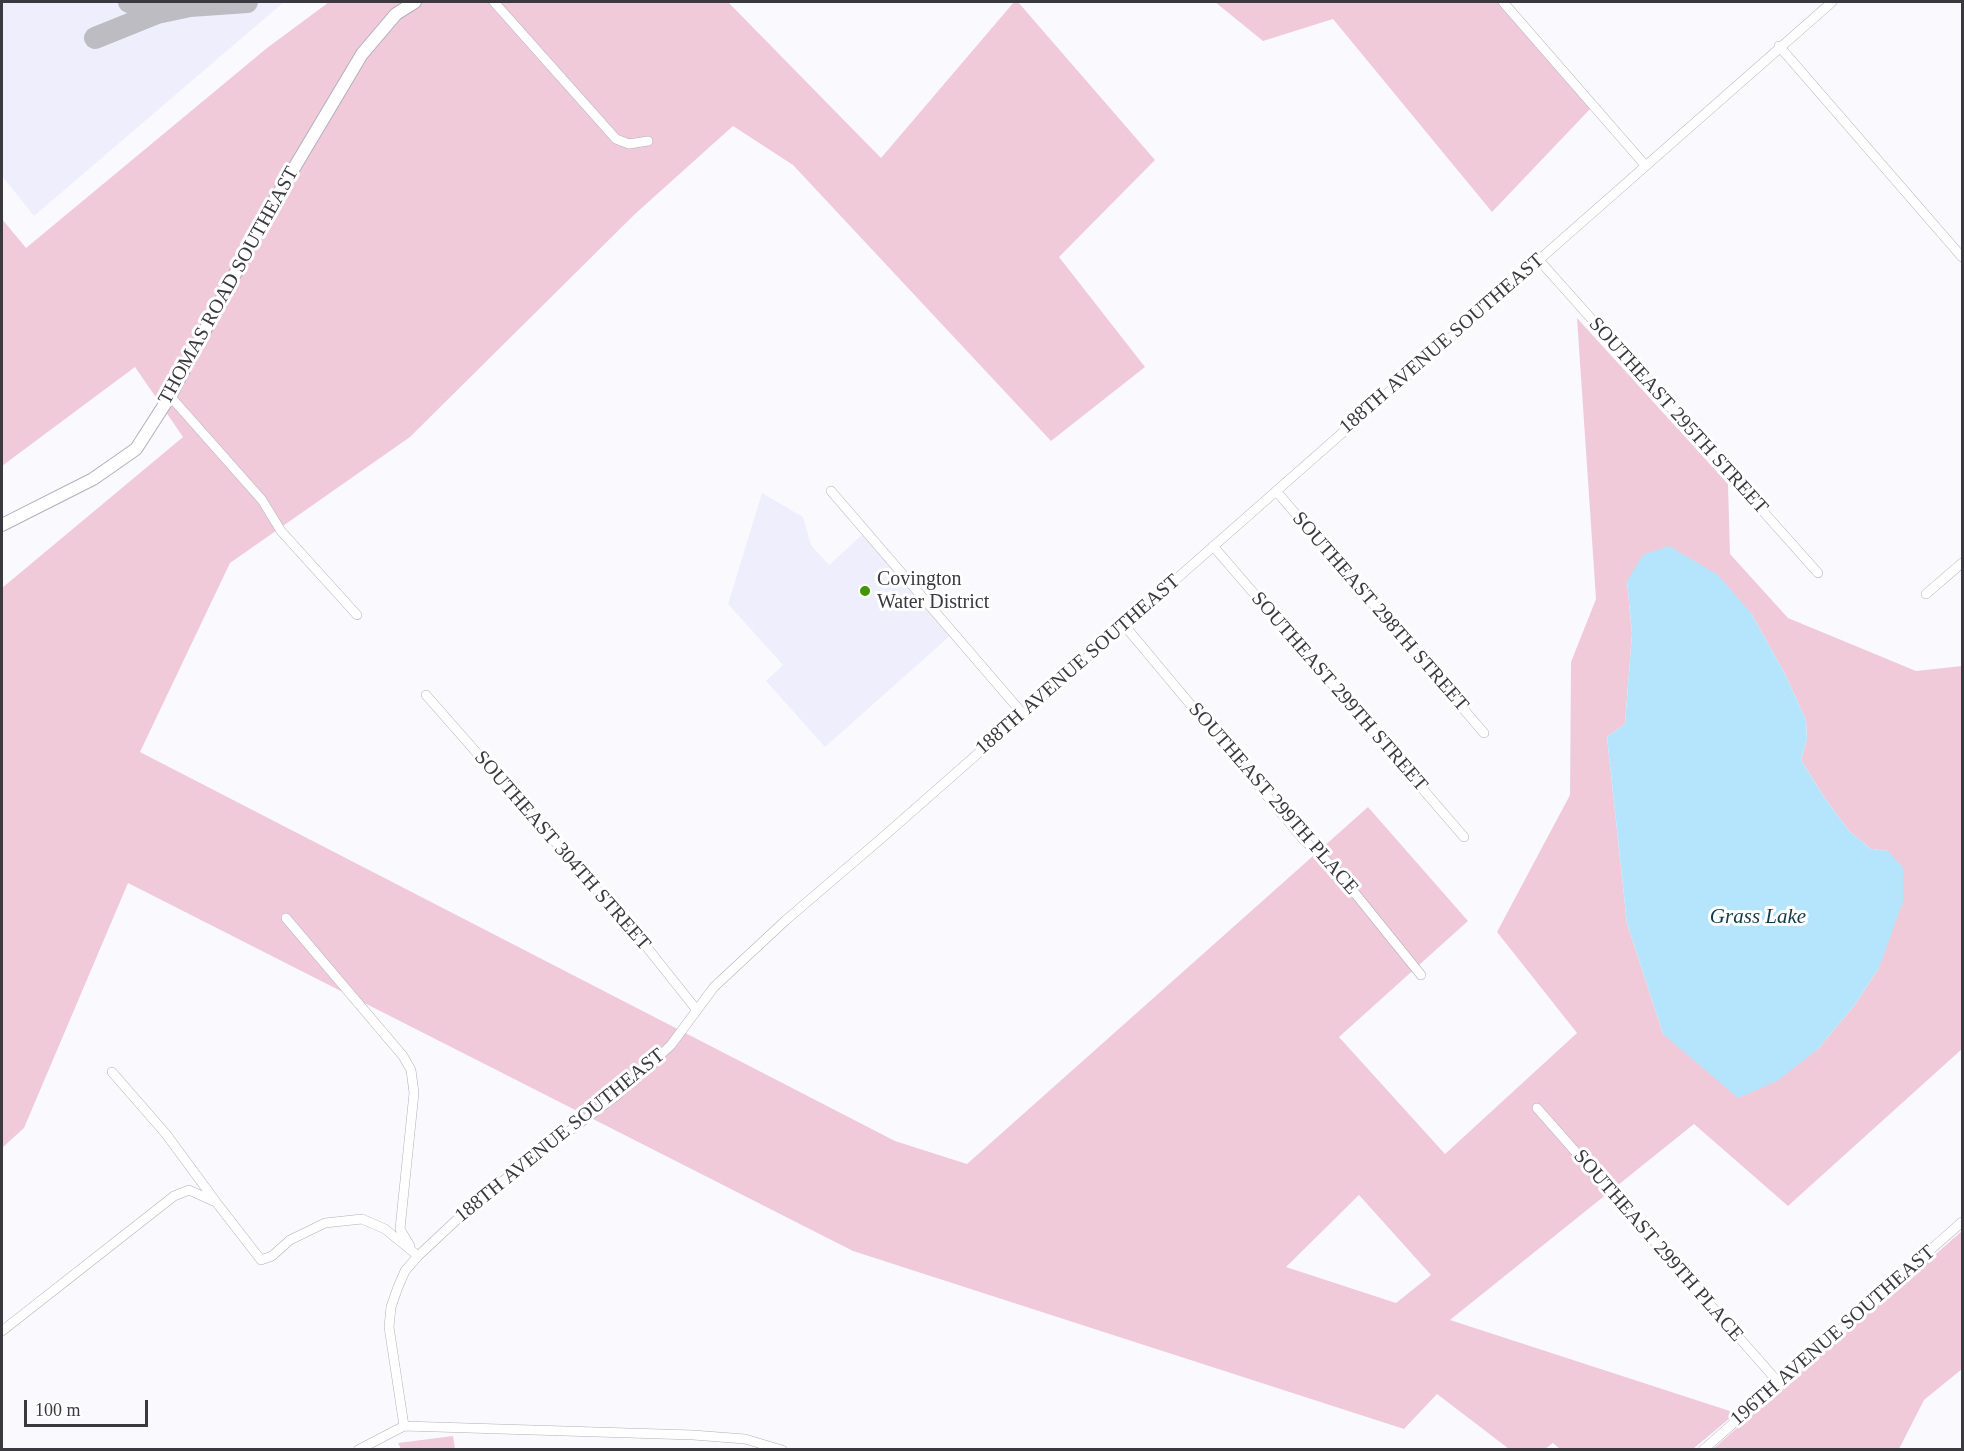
<!DOCTYPE html>
<style>
body{margin:0}
#map{position:relative;width:1964px;height:1451px;overflow:hidden;background:#fafafe;font-family:"Times New Roman",serif}
canvas{display:block}
.frame{position:absolute;inset:0;border:3px solid #3a3940;pointer-events:none}
.scale{position:absolute;left:24px;top:1400px;width:124px;height:27px;box-sizing:border-box;border:3px solid #3a3940;border-top:0;padding-left:8px;font-size:18px;line-height:21px;white-space:nowrap;color:#3a3940;-webkit-text-stroke:4px #fff;paint-order:stroke}
</style>
<div id="map">
<canvas width="1964" height="1451"></canvas>
<div class="frame"></div>
<div class="scale">100 m</div>
</div>
<script>
const g = document.querySelector('canvas').getContext('2d');
g.lineJoin = 'round';
function fill(path, color) { g.fillStyle = color; g.fill(path, 'evenodd'); }
const poly = rows => new Path2D(rows.map(r => 'M' + r).join(''));
function trace(path, color, width, dash) { g.strokeStyle = color; g.lineWidth = width; g.lineCap = dash ? 'butt' : 'round'; g.setLineDash(dash || []); g.stroke(path); }
function drawText(font, color, halo, rows, align = 'center') {
  g.font = font + ' "Times New Roman",serif'; g.lineWidth = 6; g.setLineDash([]); g.textBaseline = 'middle'; g.strokeStyle = halo; g.fillStyle = color; for (const [text, x, y, turn = 0] of rows) {
    g.save(); g.translate(x, y); g.rotate((+turn || 0) * Math.PI / 180); g.textAlign = isNaN(turn) ? turn : align; if (halo) g.strokeText(text, 0, 0); g.fillText(text, 0, 0); g.restore();
  }
}
fill(poly([
 [2,2,136,2,139,4,175,10,183,2,284,2,34,216,2,176],
 [762,493,803,517,811,545,829,565,863,534,952,634,825,747,766,681,783,665,728,604]
]), '#efeefd');
fill(poly([
 [329,2,728,2,881,158,1014,2,1018,2,1155,160,1059,257,1145,367,1051,441,793,165,733,126,635,214,410,437,230,563,140,752,895,1141,967,1164,1368,807,1468,921,1339,1037,1445,1154,1577,1033,1497,932,1570,795,1571,662,1596,599,1577,318,1728,484,1730,554,1788,618,1916,671,1962,666,1962,1049,1788,1206,1694,1124,1450,1320,1736,1413,1693,1449,1561,1450,1553,1443,1545,1449,1509,1449,1437,1394,1404,1429,853,1251,128,883,24,1128,2,1148,2,588,183,437,135,367,2,466,2,219,26,248,267,48],
 [1627,581,1751,613,1785,674,1806,720,1807,739,1801,760,1824,797,1849,831,1871,849,1888,851,1879,968,1854,1006,1817,1050,1663,1034,1627,923,1607,737,1625,724,1632,634],
 [1359,1195,1431,1275,1396,1303,1286,1267],
 [1215,2,1500,2,1592,107,1492,212,1333,19,1263,41],
 [1962,1231,1962,1369,1924,1400,1899,1449,1713,1449],
 [453,1436,455,1449,401,1449,398,1443]
]), '#f1cada');
fill(poly([
 [1669,546,1718,575,1751,613,1785,674,1806,720,1807,739,1801,760,1824,797,1849,831,1871,849,1888,851,1903,868,1903,902,1879,968,1854,1006,1817,1050,1777,1081,1738,1098,1663,1034,1627,923,1607,737,1625,724,1632,634,1627,581,1643,555]
]), '#b5e5fc');
trace(poly([
 [129,2,157,13,190,6,247,2],
 [95,38,157,13]
]), '#bdbcc2', 22);
const minor = poly([
 [494,2,616,139,629,144,648,141],
 [1503,2,1645,165],
 [1779,46,1962,257],
 [1538,259,1818,573],
 [170,396,262,500,281,531,357,615],
 [831,491,1023,714],
 [1276,491,1484,733],
 [1213,546,1464,837],
 [1926,594,1962,563],
 [1124,625,1303,839,1337,871,1421,975],
 [426,695,637,935,696,1009],
 [286,918,403,1056,411,1070,414,1093,400,1229,410,1246],
 [112,1072,166,1134,216,1202,261,1260,272,1256,290,1240,325,1223,362,1219,385,1229,418,1256],
 [1537,1108,1779,1383],
 [2,1331,174,1196,189,1190,213,1201],
 [404,1426,389,1327,391,1307,398,1287,405,1271,418,1256,480,1198,616,1096,671,1045,714,987,786,920,883,837,1832,2],
 [358,1450,404,1426,693,1435,745,1439,782,1450],
 [1703,1450,1962,1222]
]);
const tertiary = poly([
 [2,525,93,479,136,449,170,396,269,210,362,54,396,14,415,2]
]);
trace(minor, '#b0afc0', 10);
trace(tertiary, '#b0afc0', 14);
trace(minor, '#fff', 9);
trace(tertiary, '#fff', 12);
for (const [x, y, r, color] of [
 [865,591,6,"#439500"]
]) { const dot = new Path2D(); dot.arc(x, y, r, 0, 2 * Math.PI); g.fillStyle = color; g.fill(dot); trace(dot, '#fff', 2); }
drawText('20px', '#3a3940', '#fff', [
 ["THOMAS ROAD SOUTHEAST",229,286,-61],
 ["188TH AVENUE SOUTHEAST",1442,344,-41],
 ["SOUTHEAST 295TH STREET",1678,416,48],
 ["SOUTHEAST 298TH STREET",1380,612,49],
 ["188TH AVENUE SOUTHEAST",1078,665,-41],
 ["SOUTHEAST 299TH STREET",1339,692,49],
 ["SOUTHEAST 299TH PLACE",1273,799,49],
 ["SOUTHEAST 304TH STREET",562,851,49],
 ["188TH AVENUE SOUTHEAST",560,1136,-39],
 ["SOUTHEAST 299TH PLACE",1658,1246,49],
 ["196TH AVENUE SOUTHEAST",1833,1336,-41]
]);
drawText('20px', '#3a3940', '#fff', [
 ["Covington",877,580],
 ["Water District",877,603]
], 'left');
drawText('italic 21px', '#123b4b', '#fff', [
 ["Grass Lake",1758,917]
]);
</script>
